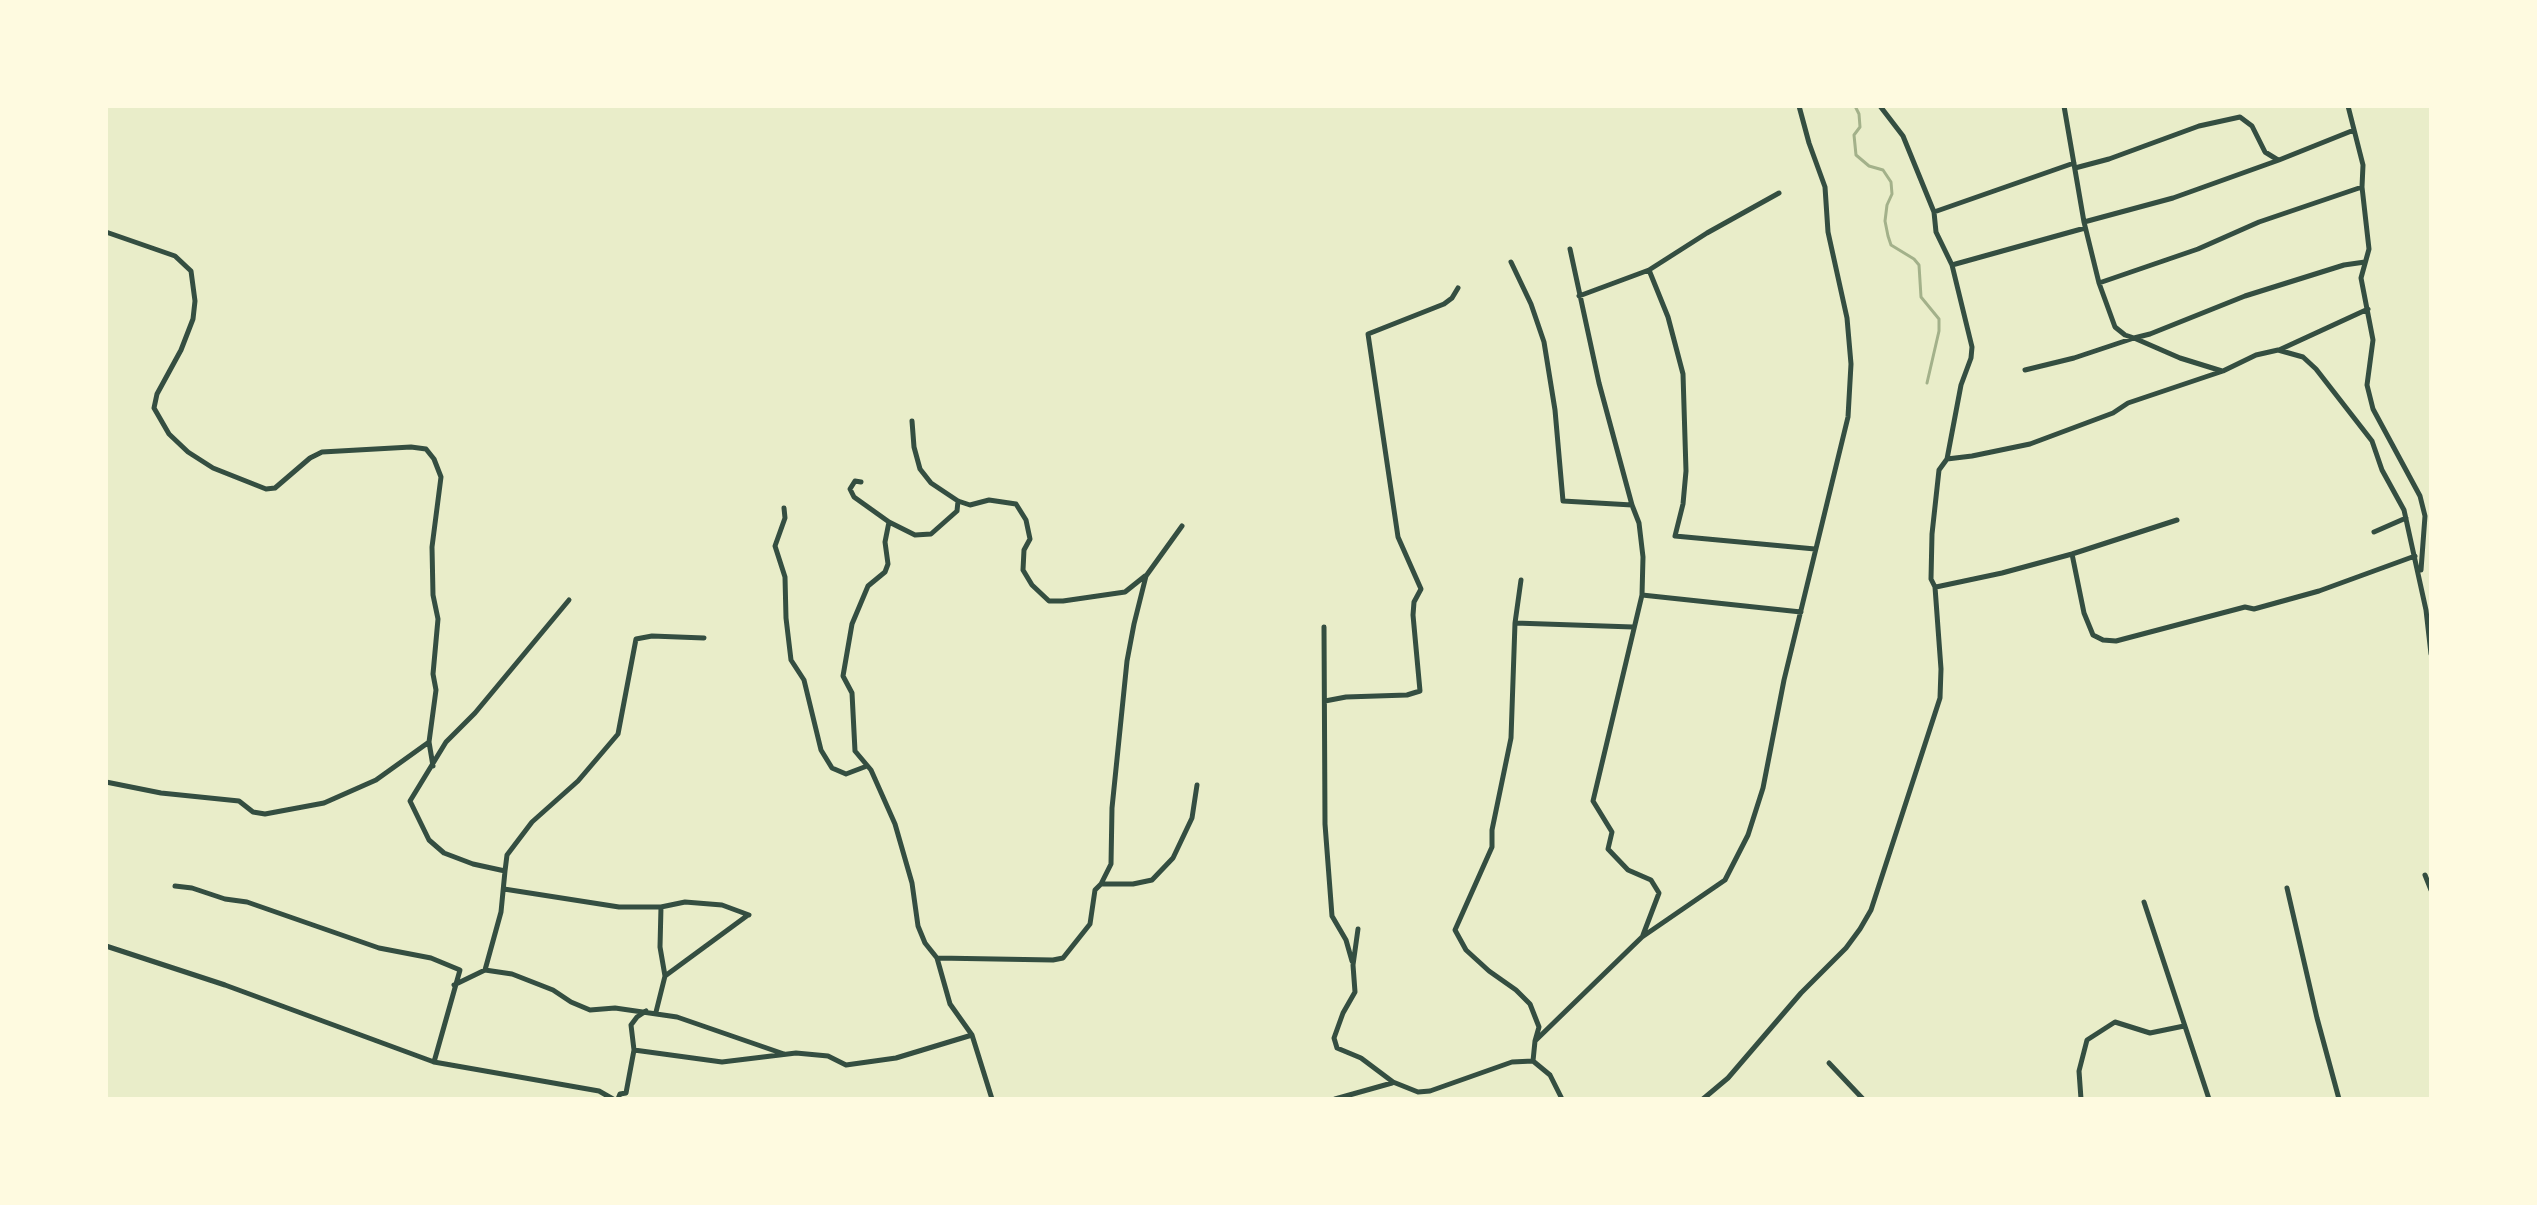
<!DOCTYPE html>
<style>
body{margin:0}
#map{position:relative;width:2537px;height:1205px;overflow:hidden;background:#e9edc9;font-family:Merriweather,serif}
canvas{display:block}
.frame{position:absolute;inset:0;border:108px solid #fefae0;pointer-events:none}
</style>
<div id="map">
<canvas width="2537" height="1205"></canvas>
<div class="frame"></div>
</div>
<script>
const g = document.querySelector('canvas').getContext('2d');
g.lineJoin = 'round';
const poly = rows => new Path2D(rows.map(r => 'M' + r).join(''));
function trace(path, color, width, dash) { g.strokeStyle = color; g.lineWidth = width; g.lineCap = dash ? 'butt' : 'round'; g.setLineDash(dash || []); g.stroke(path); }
trace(poly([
 [1855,106,1859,114,1860,127,1854,135,1856,155,1869,166,1883,170,1891,182,1892,194,1887,205,1885,221,1888,236,1891,245,1914,259,1919,265,1921,297,1939,319,1939,331,1927,383]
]), '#a3b18a', 3);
trace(poly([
 [2064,106,2084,222,2099,283,2115,327,2125,335,2134,338,2150,334,2245,296,2344,265,2365,262],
 [2348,106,2363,165,2362,187,2369,249,2361,278,2373,340,2367,385,2373,409,2420,496,2425,516,2421,570],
 [2075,168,2109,159,2199,126,2240,117,2252,126,2265,152,2278,160],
 [1934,212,2074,163],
 [2084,222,2173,198,2279,160,2354,130],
 [106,232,175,256,191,271,195,301,193,319,181,350,157,394,154,408,169,434,188,452,213,468,266,489,275,488,310,458,322,452,411,447,426,449,434,459,441,477,432,547,433,595,438,619,433,674,436,690,429,742,433,766],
 [1570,249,1599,383,1632,505,1639,523,1643,557,1642,595,1593,801,1612,832,1608,849,1628,870,1651,880,1659,893,1643,935],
 [1511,262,1531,304,1544,342,1555,410,1563,501,1632,505],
 [1952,265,2085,228],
 [1649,270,1668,317,1683,374,1686,471,1683,504,1675,536,1815,549],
 [2099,283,2198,249,2259,222,2362,187],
 [1579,296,1649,270,1707,233,1779,193],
 [2279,350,2368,309],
 [2025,370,2074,358,2134,338,2180,358,2222,371],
 [912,421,914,447,920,469,931,483,958,501,970,505,989,500,1016,504,1026,520,1030,539,1024,550,1023,570,1032,585,1049,601,1063,601,1125,592,1145,576],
 [1947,459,1972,456,2030,444,2113,413,2128,403,2223,371,2256,355,2278,350,2303,357,2316,369,2372,441,2382,470,2404,510,2426,610,2431,654],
 [861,482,855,481,850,489,854,497,889,522,885,542,888,564,885,572,868,586,852,624,843,676,852,693,855,751,871,770,895,824,912,883,918,926,925,943,937,958,950,1004,972,1035,992,1099],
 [784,508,785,518,775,546,785,577,786,618,791,660,804,680,821,750,832,768,846,774,867,766],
 [889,522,915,535,931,534,957,511,958,501],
 [2374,532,2406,518],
 [2072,554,2084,613,2093,635,2103,640,2116,641,2245,607,2254,609,2319,591,2415,556],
 [1521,580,1515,623,1633,627],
 [1936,587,2002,573,2072,554,2177,520],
 [1642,595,1801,612],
 [1515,623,1511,738,1492,830,1492,847,1455,930,1466,950,1489,971,1516,990,1530,1004,1539,1027,1535,1041],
 [1324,627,1325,824,1332,916,1346,940,1352,961],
 [1325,701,1346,697,1407,695,1420,691,1413,615,1414,602,1421,589,1398,537,1368,334,1444,304,1452,298,1458,288],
 [106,782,161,793,239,801,253,812,265,814,324,803,376,780,429,742],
 [505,871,507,855,532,822,578,781,618,734,636,639,652,636,704,638],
 [2425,875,2431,890],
 [1101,884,1111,864,1112,808,1127,661,1134,624,1146,576,1182,526],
 [175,886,192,888,225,899,247,902,379,948,431,958,460,970,434,1062],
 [2287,888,2317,1018,2339,1099],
 [504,889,619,907,661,907,685,902,722,905,749,915],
 [2144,902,2209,1099],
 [1358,929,1353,965,1355,992,1343,1013,1334,1038,1337,1048,1361,1058,1393,1082,1418,1092,1430,1091,1512,1062,1533,1061,1550,1075,1562,1099],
 [106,946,225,985,434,1062,599,1091,613,1099],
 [937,958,1053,960,1063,958,1090,924,1095,890,1101,884,1133,884,1152,880,1173,858,1192,818,1197,785],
 [485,970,512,974,553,990,571,1002,590,1010,615,1008,677,1017,784,1054],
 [665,976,748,915],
 [454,985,485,970,501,912,505,871,473,864,444,853,429,840,410,801,446,742,475,713,569,600],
 [656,1012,665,976,660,947,661,907],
 [634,1050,631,1025,637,1017,646,1011],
 [1533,1061,1535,1041,1642,937,1725,880,1748,835,1763,788,1784,680,1848,417,1851,364,1847,318,1828,232,1825,187,1809,143,1799,106],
 [1829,1063,1863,1099],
 [618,1099,620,1094,626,1093,634,1050,722,1062,796,1053,828,1056,846,1065,896,1058,972,1035],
 [1335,1099,1392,1083],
 [1703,1099,1728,1078,1801,993,1846,948,1860,929,1871,910,1940,698,1941,669,1935,587,1931,579,1932,534,1939,470,1947,459,1961,385,1971,358,1972,347,1952,265,1936,232,1934,212,1903,136,1880,106],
 [2081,1099,2079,1071,2087,1040,2115,1022,2150,1033,2184,1026]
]), '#344e41', 5);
</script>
